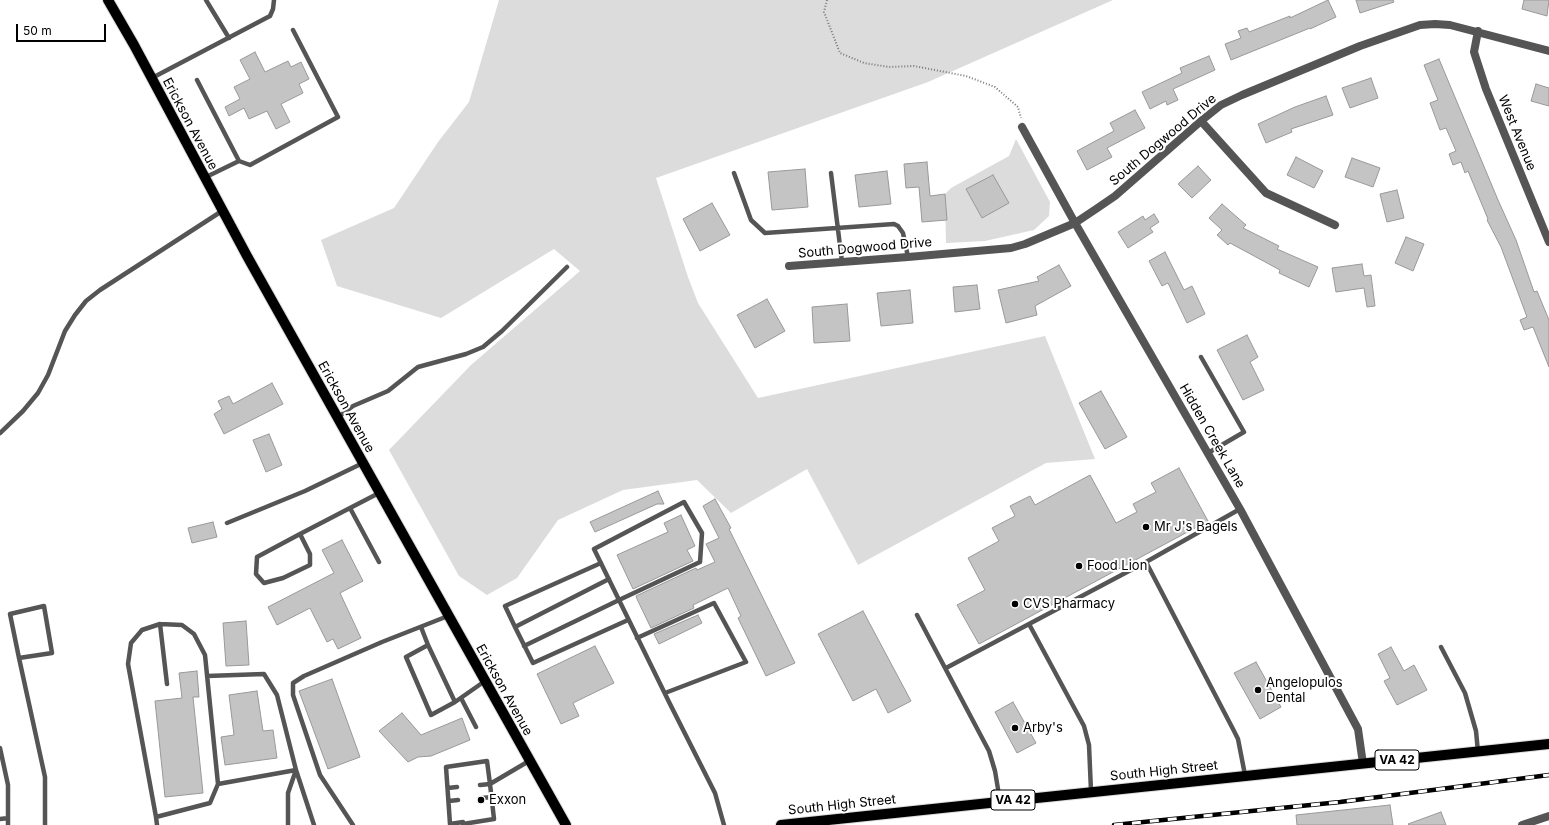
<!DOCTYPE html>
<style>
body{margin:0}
#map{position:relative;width:1549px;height:825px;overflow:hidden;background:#fff;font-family:Inter,sans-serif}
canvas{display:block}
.scale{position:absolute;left:16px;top:24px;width:90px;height:18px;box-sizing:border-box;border:2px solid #000;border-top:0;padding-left:5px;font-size:12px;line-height:14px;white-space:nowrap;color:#000;-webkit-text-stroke:3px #fff;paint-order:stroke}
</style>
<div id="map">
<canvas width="1549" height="825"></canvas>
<div class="scale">50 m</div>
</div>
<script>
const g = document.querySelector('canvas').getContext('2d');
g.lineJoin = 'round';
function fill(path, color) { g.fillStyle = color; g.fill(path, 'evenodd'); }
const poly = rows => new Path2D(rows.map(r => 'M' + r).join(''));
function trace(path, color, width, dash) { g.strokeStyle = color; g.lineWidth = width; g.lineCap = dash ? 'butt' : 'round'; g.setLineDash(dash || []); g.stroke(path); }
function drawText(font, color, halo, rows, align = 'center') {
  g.font = font + ' Inter,sans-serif'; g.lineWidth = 4; g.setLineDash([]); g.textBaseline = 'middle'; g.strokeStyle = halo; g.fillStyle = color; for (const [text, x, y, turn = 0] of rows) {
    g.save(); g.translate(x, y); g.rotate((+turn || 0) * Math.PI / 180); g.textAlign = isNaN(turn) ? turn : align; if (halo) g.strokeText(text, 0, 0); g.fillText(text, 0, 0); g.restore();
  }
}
fill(poly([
 [499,0,1113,0,928,82,656,178,688,277,698,303,758,398,1045,336,1095,459,1046,463,858,565,807,469,731,513,697,480,623,490,558,520,517,578,487,595,459,576,389,450,471,365,580,271,554,249,441,318,337,286,321,240,394,208,438,142,469,102],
 [1016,139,1050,202,1049,216,1034,230,985,241,946,243,945,194,951,188,1009,156]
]), '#dcdcdc');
const building = poly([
 [1328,0,1336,17,1310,29,1310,28,1231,60,1225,44,1241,38,1238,31,1247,28,1249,32,1290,16,1290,18,1328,0],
 [1356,0,1393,0,1394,2,1360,13,1356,0],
 [1524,0,1549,0,1547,16,1522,9,1524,0],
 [255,52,265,72,288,61,291,67,301,62,309,79,299,84,303,93,281,104,290,122,276,129,267,111,249,119,244,108,229,116,225,107,240,99,234,87,250,79,240,60,255,52],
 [1209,56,1215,70,1173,89,1178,100,1167,105,1166,101,1150,109,1142,92,1182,73,1180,68,1209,56],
 [1439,59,1498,200,1516,240,1534,292,1537,291,1549,320,1549,367,1533,327,1524,330,1520,320,1527,317,1501,247,1487,220,1488,219,1468,171,1465,173,1461,162,1453,165,1449,154,1456,151,1446,128,1440,130,1430,103,1438,100,1424,65,1439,59],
 [1371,78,1378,98,1350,108,1342,88,1371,78],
 [1536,84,1549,88,1549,106,1531,101,1536,84],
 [1326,96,1333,115,1291,129,1292,132,1266,143,1258,124,1295,107,1326,96],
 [1135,110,1145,128,1107,148,1112,157,1087,170,1077,151,1114,131,1110,123,1135,110],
 [1296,157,1323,171,1314,188,1287,175,1296,157],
 [1352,158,1380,168,1373,187,1345,177,1352,158],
 [927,162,930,196,945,194,947,220,922,222,919,187,906,188,904,164,927,162],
 [1198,166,1211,180,1192,198,1178,184,1198,166],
 [805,169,808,207,772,210,768,172,805,169],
 [887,171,891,204,859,207,855,175,887,171],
 [993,175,1009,203,982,218,966,189,993,175],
 [1397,190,1404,218,1387,222,1380,194,1397,190],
 [712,203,730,235,700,251,683,219,712,203],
 [1222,204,1246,225,1243,228,1279,246,1277,249,1318,267,1309,287,1279,273,1280,270,1230,243,1228,245,1217,235,1222,230,1209,218,1222,204],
 [1154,214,1159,222,1150,228,1153,232,1128,248,1118,232,1143,216,1145,220,1154,214],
 [1406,237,1424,244,1413,271,1395,263,1406,237],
 [1165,252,1184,290,1192,286,1205,314,1187,323,1168,283,1162,286,1149,261,1165,252],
 [1362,264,1364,276,1371,275,1375,306,1367,307,1364,288,1336,292,1332,268,1362,264],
 [1059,265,1071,286,1035,306,1037,315,1006,323,998,290,1039,281,1037,277,1059,265],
 [977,285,980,309,955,312,953,287,977,285],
 [910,290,913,323,881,326,877,293,910,290],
 [767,299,785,331,755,348,737,315,767,299],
 [847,304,850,341,814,343,812,307,847,304],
 [1247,335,1258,357,1250,362,1264,390,1243,400,1217,350,1247,335],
 [272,383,283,404,224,434,214,414,222,409,218,401,229,396,233,404,272,383],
 [1101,391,1127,437,1105,449,1079,403,1101,391],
 [269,434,282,465,266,472,253,440,269,434],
 [1179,468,1208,521,979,644,957,605,985,590,968,558,999,541,992,528,1015,516,1010,506,1030,496,1035,505,1090,475,1116,523,1137,512,1133,504,1156,492,1151,483,1179,468],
 [658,491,664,504,657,504,595,532,590,522,658,491],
 [715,499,731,528,729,529,795,663,766,676,738,618,741,616,728,588,693,605,694,608,651,628,637,599,636,596,696,568,697,570,715,562,706,544,719,538,703,506,715,499],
 [681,515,695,546,687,550,693,561,633,589,617,555,668,532,664,523,681,515],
 [213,522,217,537,192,543,188,528,213,522],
 [342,540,363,581,340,593,361,638,338,649,333,639,327,642,310,608,277,625,268,607,334,573,322,550,342,540],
 [863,611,911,701,888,713,876,689,853,701,818,634,863,611],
 [698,615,702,623,659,644,654,634,698,615],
 [246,621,249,665,226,666,223,623,246,621],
 [595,646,614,683,573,703,579,716,561,724,537,674,595,646],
 [1391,647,1404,671,1414,665,1427,690,1397,705,1384,681,1390,678,1378,654,1391,647],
 [1256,662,1281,707,1260,719,1234,673,1256,662],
 [197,671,199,697,193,697,203,793,165,797,155,701,182,698,179,673,197,671],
 [332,679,360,757,328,769,299,691,332,679],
 [257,691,263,731,273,730,277,758,225,765,221,737,234,735,229,695,257,691],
 [1013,702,1036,743,1017,753,995,712,1013,702],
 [402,713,421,735,462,718,470,740,431,756,418,757,408,762,379,731,402,713],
 [1390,805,1393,825,1297,825,1296,815,1390,805],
 [1441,812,1446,825,1409,825,1408,824,1441,812]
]);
fill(building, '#c4c4c4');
trace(building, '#999', 1);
const primary = poly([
 [108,0,134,45,247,256,566,825],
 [781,825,1549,744]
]);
trace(primary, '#dbdbdb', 12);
trace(poly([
 [827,0,824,12,840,53,864,63,889,67,914,66,966,76,995,87,1018,107,1021,118]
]), '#777', 2, [1, 2]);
trace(poly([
 [206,0,229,38],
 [152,78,270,16,273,9,274,0],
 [197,80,239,161],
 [734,173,751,220,765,233,894,224,898,226,903,233,908,257],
 [831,173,842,262],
 [204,178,239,161,250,165,338,117,293,30],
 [1201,357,1244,432,1208,453],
 [337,418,353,406,388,391,418,367,466,354,483,347,502,331,567,267],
 [0,433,23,411,38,393,48,375,65,331,75,315,86,301,100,290,222,211],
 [350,508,379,562],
 [227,523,305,491,363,463],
 [300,534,310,554,310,565,283,578,264,583,256,574,257,557,300,534,350,508,379,493],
 [1146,562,1234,731,1238,739,1245,775],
 [601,563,505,606,515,627,533,663,628,620],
 [917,615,989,751,995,771,1000,801],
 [160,624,167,684],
 [1029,624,1084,726,1089,745,1091,791],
 [421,627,428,645,406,657,431,715,455,702,485,681],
 [515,627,609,579],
 [637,638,714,603,746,662,665,693],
 [428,645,455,702],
 [524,646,619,600,700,562,702,533,684,502,594,549,619,600,670,704,715,793,724,825],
 [1441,647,1465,693,1476,731,1478,752],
 [19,658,52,653,44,606,10,614,19,658,45,777,45,825],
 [946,668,1146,562,1240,509],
 [207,676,264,674,277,695,296,770,288,793,288,825],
 [461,698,476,727],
 [0,748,8,785,8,825],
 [448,788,457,787],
 [482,798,492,797],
 [449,801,458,800],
 [156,817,128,664,131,643,142,630,160,624,182,625,194,634,205,655,218,784],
 [0,819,8,818],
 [463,822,450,824,446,767,487,761,490,784,480,785],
 [463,824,494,819,490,784,529,761],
 [157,825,156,817,210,803,218,784,296,770,314,825],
 [353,825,320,775,293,695,293,683,304,676,382,642,448,616]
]), '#555', 4.5);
trace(poly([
 [1478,31,1474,52,1486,89,1549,242],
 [1201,121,1266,193,1335,225],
 [1022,127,1075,223,1240,509,1358,729,1363,764],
 [789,266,908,257,1011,248,1025,244,1075,223,1096,209,1115,196,1201,121,1221,105,1242,95,1360,46,1420,25,1435,24,1450,25,1549,51]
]), '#555', 8);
trace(poly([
 [1522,825,1549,816]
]), '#555', 8);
trace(primary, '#000', 10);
const rail = poly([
 [1114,825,1340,802,1549,775]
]);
trace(rail, '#000', 4.5);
trace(rail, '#fff', 3, [9]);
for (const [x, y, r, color] of [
 [1146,527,4,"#000"],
 [1079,566,4,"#000"],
 [1015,604,4,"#000"],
 [1258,690,4,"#000"],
 [1015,728,4,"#000"],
 [481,800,4,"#000"]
]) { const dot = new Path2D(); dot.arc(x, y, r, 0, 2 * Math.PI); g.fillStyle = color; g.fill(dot); trace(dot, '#fff', 1.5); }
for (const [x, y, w] of [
 [1397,760,44],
 [1013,800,44]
]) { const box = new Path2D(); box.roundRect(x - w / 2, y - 10, w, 20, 3); g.fillStyle = '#fff'; g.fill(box); trace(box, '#000', 1); }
drawText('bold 12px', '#000', null, [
 ["VA 42",1397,760],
 ["VA 42",1013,800]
]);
drawText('13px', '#000', '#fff', [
 ["Erickson Avenue",190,124,62],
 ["West Avenue",1517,133,68],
 ["South Dogwood Drive",1163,140,-40],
 ["South Dogwood Drive",865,248,-5],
 ["Erickson Avenue",346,407,61],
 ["Hidden Creek Lane",1212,436,60],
 ["Erickson Avenue",504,690,61],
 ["South High Street",1164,771,-6],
 ["South High Street",842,805,-6]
]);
drawText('13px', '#000', '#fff', [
 ["Mr J's Bagels",1154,527],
 ["Food Lion",1087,566],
 ["CVS Pharmacy",1023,604],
 ["Angelopulos",1266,683],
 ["Dental",1266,698],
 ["Arby's",1023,728],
 ["Exxon",489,800]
], 'left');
</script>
